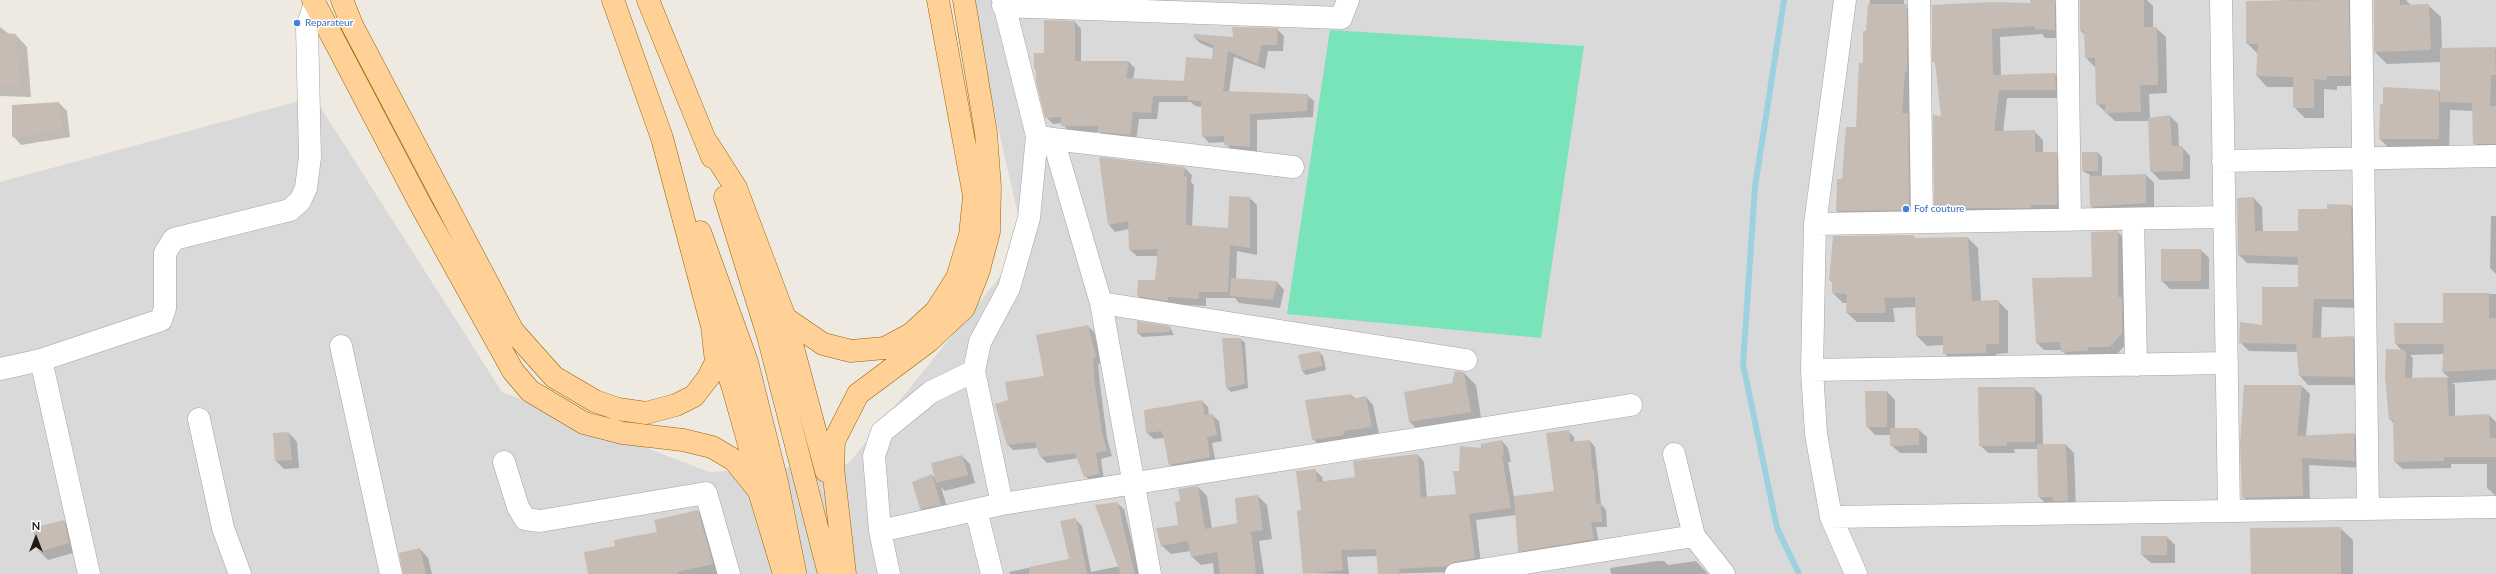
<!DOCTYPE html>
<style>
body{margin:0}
#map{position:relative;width:2496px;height:574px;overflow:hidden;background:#efeae1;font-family:Lato,sans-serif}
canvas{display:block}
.north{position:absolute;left:16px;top:518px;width:40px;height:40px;-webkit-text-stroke:3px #fff;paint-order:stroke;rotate:0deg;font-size:11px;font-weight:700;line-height:16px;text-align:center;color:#1c1c1c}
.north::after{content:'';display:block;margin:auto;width:14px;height:18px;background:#1c1c1c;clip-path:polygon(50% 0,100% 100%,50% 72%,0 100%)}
</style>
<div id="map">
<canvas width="2496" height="574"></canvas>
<div class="north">N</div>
</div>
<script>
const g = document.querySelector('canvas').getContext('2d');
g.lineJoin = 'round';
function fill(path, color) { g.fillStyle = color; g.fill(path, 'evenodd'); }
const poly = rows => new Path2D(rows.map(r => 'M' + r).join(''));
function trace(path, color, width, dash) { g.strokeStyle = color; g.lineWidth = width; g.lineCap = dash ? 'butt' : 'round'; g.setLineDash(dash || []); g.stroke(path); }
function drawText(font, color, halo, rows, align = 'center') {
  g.font = font + ' Lato,sans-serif'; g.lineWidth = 3; g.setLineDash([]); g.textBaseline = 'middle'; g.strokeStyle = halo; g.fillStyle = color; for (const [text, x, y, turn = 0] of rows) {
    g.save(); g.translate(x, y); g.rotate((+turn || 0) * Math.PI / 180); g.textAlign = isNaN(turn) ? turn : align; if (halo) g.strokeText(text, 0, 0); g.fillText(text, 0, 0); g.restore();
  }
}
fill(poly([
 [969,0,2496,0,2496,574,0,574,0,182,314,97,502,392,709,472,848,464,1025,246]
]), '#dad9d9');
fill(poly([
 [1330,30,1584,46,1541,338,1287,314]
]), '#79e3ba');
fill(poly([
 [1123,0,1169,0,1169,5],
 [1870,0,1904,0,1904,5,1915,14,1918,219,1846,220,1837,211,1857,128],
 [2054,0,2063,9,2063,38,2045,38,2042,34,2000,37,2001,76,2055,74,2064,83,2064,98,2007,98,2003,132,2034,131,2043,140,2043,153,2056,153,2065,162,2066,213,1944,217,1935,208,1943,117,1936,64,1933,61,2031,4],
 [2080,0,2147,0,2153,6,2153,28,2156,28,2166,37,2167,93,2149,94,2150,119,2170,116,2178,124,2179,147,2182,147,2190,156,2190,179,2160,180,2151,171,2150,121,2115,121,2097,104,2096,68,2086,58,2085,35,2081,31],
 [2294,0,2351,0,2360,86,2337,86,2337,90,2324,89,2324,118,2305,118,2294,107,2294,87,2267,87,2257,76,2258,54,2247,43,2247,2],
 [2374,0,2406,0,2411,5,2428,5,2441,17,2442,49,2494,48,2496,49,2496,152,2483,152,2474,143,2473,111,2450,110,2449,150,2391,150,2380,139,2439,91,2441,93,2441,62,2387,64,2375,52],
 [1075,22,1081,29,1081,62,1129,62,1135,68,1133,80,1185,82,1213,60,1214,49,1200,43,1194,37,1234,38,1277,29,1284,36,1283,51,1268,51,1265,69,1234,57,1229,92,1307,95,1314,101,1313,117,1257,120,1257,153,1232,151,1225,142,1209,143,1203,136,1202,107,1195,106,1191,102,1159,102,1157,119,1139,119,1136,141,1106,138,1100,132,1069,132,1062,123,1053,124,1046,117,1035,68],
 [0,27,10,35,16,35,27,47,31,97,0,96],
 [59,103,67,111,70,137,21,145,13,136],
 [2098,153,2102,157,2102,176,2146,175,2154,183,2154,211,2099,215,2091,206,2090,175,2083,171],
 [1185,168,1192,175,1191,182,1194,185,1192,226,1229,229,1230,197,1250,198,1257,205,1257,255,1237,251,1236,279,1277,282,1284,290,1280,308,1239,303,1235,298,1206,298,1206,306,1145,303,1138,296,1156,281,1158,256,1137,256,1130,250,1129,229,1115,232,1109,225],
 [2254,198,2262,207,2263,232,2299,232,2328,210,2351,206,2360,214,2361,308,2322,307,2321,338,2353,337,2361,346,2362,385,2308,385,2300,376,2298,352,2249,351,2240,342,2263,326,2299,288,2299,265,2247,263,2239,255],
 [2491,216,2496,216,2496,274,2490,268],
 [2118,232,2125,240,2129,341,2117,354,2095,354,2095,358,2069,358,2062,350,2044,350,2037,343,2093,278],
 [1913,236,1916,239,1968,238,1978,248,1981,301,1998,301,2008,311,2008,353,1996,354,1996,362,1954,363,1944,353,1944,345,1927,346,1917,336,1916,307,1893,308,1895,322,1857,322,1847,313,1848,303,1843,303,1833,293,1833,284,1830,280,1834,237],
 [2201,250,2209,258,2209,289,2170,289,2162,281],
 [2444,294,2496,294,2496,380,2452,383,2455,385,2455,417,2489,415,2496,422,2496,496,2487,488,2487,464,2451,464,2451,468,2403,469,2395,462,2394,424,2390,419,2402,351,2396,344,2395,324,2444,324],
 [2444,354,2443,372,2449,378,2412,379,2413,358,2410,355],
 [1088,326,1094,332,1102,363,1098,364,1100,384,1107,438,1112,456,1101,459,1104,480,1091,482,1085,476,1079,458,1047,463,1041,457,1038,448,1013,450,1008,445,1009,401,1045,376],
 [1170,327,1174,335,1142,337,1138,333],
 [1223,339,1241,339,1245,343,1248,388,1231,392,1227,388],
 [1319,352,1323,356,1326,370,1306,375,1302,371],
 [1464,373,1476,385,1482,424,1421,433,1409,421],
 [2302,386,2310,394,2306,436,2354,434,2362,442,2363,468,2309,465,2310,504,2252,506,2243,497],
 [2034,388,2042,396,2043,445,2066,445,2074,453,2076,509,2047,505,2039,497,2038,449,2014,449,2015,453,1988,453,1980,445],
 [1887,392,1895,400,1895,429,1918,429,1927,437,1927,453,1900,453,1891,445,1891,435,1875,435,1867,426],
 [1351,395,1356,399,1366,397,1373,405,1379,434,1321,447,1313,439],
 [1202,401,1208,407,1209,415,1212,415,1219,421,1222,441,1212,443,1216,463,1176,470,1169,464,1164,438,1154,439,1147,433],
 [1568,431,1574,437,1574,442,1590,441,1595,447,1601,504,1606,510,1607,527,1596,527,1599,544,1524,556,1519,551,1516,515,1476,520,1481,565,1454,572,1379,574,1378,556,1347,557,1349,574,1304,573,1302,511,1315,470,1322,477,1323,482,1356,478,1418,455,1424,462,1427,498,1457,495,1460,472,1483,449,1502,441,1508,448,1511,462,1508,462,1514,497,1555,492],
 [289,433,297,442,299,468,284,469,276,461],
 [962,456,970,464,975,483,945,491,941,487,949,513,929,517,921,509,913,483,932,475,936,479],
 [1198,487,1207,496,1212,529,1238,524,1258,496,1267,505,1272,539,1259,541,1264,574,1214,574,1213,563,1201,565,1191,556,1191,551,1171,554,1161,545,1179,525,1181,501],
 [1117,503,1124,509,1140,574,1010,574,1009,572,1070,559,1075,519,1082,526,1091,572,1120,566],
 [698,511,703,517,719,574,589,574,616,547,658,533],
 [64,521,72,529,77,552,48,560,40,552],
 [2340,528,2353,540,2353,574,2252,574],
 [2167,537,2175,545,2175,563,2151,563,2142,555],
 [420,549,428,558,432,574,403,574],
 [1657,561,1664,561,1668,565,1696,561,1708,574,1611,574,1610,568]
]), '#0003');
trace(poly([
 [1784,0,1755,187,1743,364,1777,528,1799,574]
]), '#9ed1df', 6);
fill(poly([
 [2030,0,2055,0,2055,30,2035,29,2034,26,1992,29,1993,75,2055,73,2056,90,1999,90,1994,131,2035,130,2035,152,2057,152,2057,205,2031,205,2031,208,1934,208,1933,115,1941,116,1935,62,1932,62,1932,5,1992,2,2030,3],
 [2080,0,2144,0,2144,27,2157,27,2158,85,2140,85,2141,112,2105,113,2105,104,2096,105,2095,58,2085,58,2084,31,2080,31],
 [2349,0,2350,76,2327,76,2327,80,2314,79,2314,108,2293,108,2293,77,2256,76,2258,44,2246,44,2246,1],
 [2374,0,2400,0,2400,5,2429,4,2431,50,2374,52],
 [1868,4,1907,4,1907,71,1905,72,1902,113,1908,113,1909,210,1836,211,1837,179,1842,179,1846,127,1856,127,1859,63,1863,63,1863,31,1866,31],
 [1044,20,1075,21,1075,61,1129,61,1126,78,1184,81,1186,57,1212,59,1213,45,1193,37,1194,34,1233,37,1232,27,1278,28,1277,45,1261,45,1258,64,1228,51,1223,91,1308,94,1307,111,1250,114,1250,147,1224,145,1224,136,1202,137,1201,101,1187,100,1188,96,1153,96,1151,113,1133,112,1130,135,1098,132,1098,126,1061,126,1061,117,1045,118,1036,81,1036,69,1034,69,1034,53,1044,53],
 [0,33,16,34,19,86,0,85],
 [2495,47,2496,75,2491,75,2490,106,2496,106,2496,144,2473,144,2472,103,2440,102,2440,48],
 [2383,87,2439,90,2439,139,2379,139,2380,104,2383,104],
 [59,102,62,129,12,137,12,105],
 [2170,115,2172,146,2183,146,2183,171,2150,172,2148,118],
 [2082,152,2098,152,2098,171,2082,171],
 [1099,157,1185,167,1184,176,1187,177,1186,225,1228,228,1229,196,1250,197,1250,248,1230,245,1228,292,1199,292,1199,299,1168,297,1168,301,1137,296,1138,280,1155,280,1158,249,1129,250,1128,221,1108,225],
 [2146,174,2146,203,2090,207,2089,176],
 [2254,197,2255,231,2298,231,2298,209,2327,209,2327,204,2351,205,2353,299,2314,299,2312,338,2353,336,2354,377,2299,376,2296,344,2239,343,2240,322,2262,325,2262,287,2298,287,2298,257,2238,255,2237,198],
 [2118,231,2118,297,2122,297,2122,333,2110,347,2088,347,2088,351,2061,352,2060,342,2036,343,2032,278,2092,277,2091,232],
 [1913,235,1913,238,1968,237,1972,301,1999,300,1999,344,1986,344,1986,353,1943,354,1943,336,1916,336,1915,297,1884,298,1886,313,1846,313,1847,294,1832,293,1832,280,1829,280,1833,236],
 [2161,249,2201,249,2201,281,2161,281],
 [1231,278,1277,281,1273,300,1230,296],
 [2443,293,2489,293,2489,318,2496,318,2496,369,2442,372,2444,344,2395,344,2394,323,2443,323],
 [1137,321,1170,326,1170,332,1137,333],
 [1088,325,1096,357,1093,358,1094,378,1102,432,1107,451,1096,453,1099,474,1084,477,1075,453,1040,457,1035,442,1007,445,995,404,1008,400,1005,382,1044,376,1036,335],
 [1222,338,1241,338,1245,384,1226,388],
 [2386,349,2406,350,2405,378,2447,377,2449,416,2489,414,2490,438,2496,438,2496,457,2444,457,2444,461,2394,462,2393,420,2389,420,2385,376],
 [1319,351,1323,366,1302,371,1298,355],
 [1455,371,1464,372,1471,412,1409,422,1404,392,1452,383],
 [2244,385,2302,385,2297,436,2354,433,2355,461,2302,458,2303,496,2242,498,2240,443],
 [1978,387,2035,387,2035,442,2007,442,2007,446,1979,446],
 [1865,391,1887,391,1887,427,1866,427],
 [1351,394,1352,399,1366,396,1372,427,1344,431,1344,435,1312,440,1305,400],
 [1202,400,1205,415,1213,414,1217,435,1207,437,1210,457,1169,465,1162,431,1146,433,1144,410],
 [1890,428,1919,428,1919,445,1890,446],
 [1569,430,1570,442,1590,440,1592,469,1594,469,1596,504,1601,503,1602,522,1591,522,1594,539,1518,552,1514,496,1554,491,1546,433],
 [289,432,292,460,275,461,273,433],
 [1502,440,1504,455,1502,456,1511,508,1469,514,1475,558,1454,562,1447,566,1399,569,1400,574,1378,574,1376,549,1341,550,1343,570,1303,574,1297,511,1301,510,1296,471,1316,469,1317,482,1355,477,1353,461,1418,454,1421,497,1456,494,1453,471,1459,471,1460,446,1481,448,1481,444],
 [2037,444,2066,444,2068,501,2053,501,2053,497,2038,497],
 [962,455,968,475,936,483,931,463],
 [932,474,941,505,920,509,912,482],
 [1198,486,1205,529,1237,523,1235,498,1258,495,1263,530,1251,532,1256,574,1220,574,1217,552,1191,557,1188,541,1161,546,1156,528,1178,525,1175,502,1180,501,1178,489],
 [1118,502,1125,535,1135,574,1121,574,1095,505],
 [698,510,713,564,677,572,678,574,588,574,584,552,615,546,614,540,657,532,654,520],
 [1076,518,1087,574,1029,574,1029,567,1069,559,1060,521],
 [64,520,69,543,39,552,32,528],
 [2341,527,2341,574,2251,574,2250,528],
 [2141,536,2167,536,2167,555,2141,555],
 [420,548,426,574,403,574,399,553]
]), '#c6bcb4');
const minor = poly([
 [1003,0,1037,136,1053,139,1101,303,1150,574],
 [1845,0,1815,224,1812,370,1816,434,1831,517,1856,574],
 [1919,0,1922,222],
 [2067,0,2070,220],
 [2221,0,2229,511],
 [2361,0,2368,509],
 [1003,6,1341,18,1348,0],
 [1053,139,1293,167],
 [2223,161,2496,156],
 [2133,219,2136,365],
 [1815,224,2224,217],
 [1101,303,1466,360],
 [341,346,391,574],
 [41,360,89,574],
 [0,369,41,360,161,320,165,308,165,253,174,239,290,210,300,201,306,188,310,157,307,27,315,4],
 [1812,370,2227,363],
 [974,371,1002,504],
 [199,419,223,528,240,574],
 [1674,454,1694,536,1724,574],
 [504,462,518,507,525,519,540,521,706,493,729,574],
 [976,510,992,574],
 [1831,517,2496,507],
 [880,531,1002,504,1631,405],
 [889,574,880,531,874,456,882,432,931,392,974,371,980,342,1009,288,1029,218,1037,136],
 [1456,574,1694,536]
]);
const major = poly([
 [313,0,419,202,513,371,530,391,584,423,623,433,683,440,712,447,734,460,759,491],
 [342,0,352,25,513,331,554,377,595,401,618,409,646,413,676,405,694,396,708,378,716,362,712,326],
 [613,0,662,138,712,326,733,388,753,459,759,491,784,574],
 [648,0,712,157],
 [708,144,736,188,785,318,823,344,851,351,885,348,911,334,936,311,957,278,970,235,974,196,938,0],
 [725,197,768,336,829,574],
 [700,232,747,362,777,482,795,572],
 [785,318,826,471],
 [845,574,833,468,834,441,858,394,929,341,964,308,978,273,989,232,990,187,986,133,964,0]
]);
trace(minor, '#a3a3a3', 23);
trace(major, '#956300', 23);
trace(minor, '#fff', 22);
trace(major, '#ffd196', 22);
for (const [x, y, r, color] of [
 [297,23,4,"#3f7fe0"],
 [1906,209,4,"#3f7fe0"]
]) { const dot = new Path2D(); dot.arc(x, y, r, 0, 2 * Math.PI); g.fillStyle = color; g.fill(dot); trace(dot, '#fff', 1.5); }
drawText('10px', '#366cbe', '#fff', [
 ["Reparateur",305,23],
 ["Fof couture",1914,209]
], 'left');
</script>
